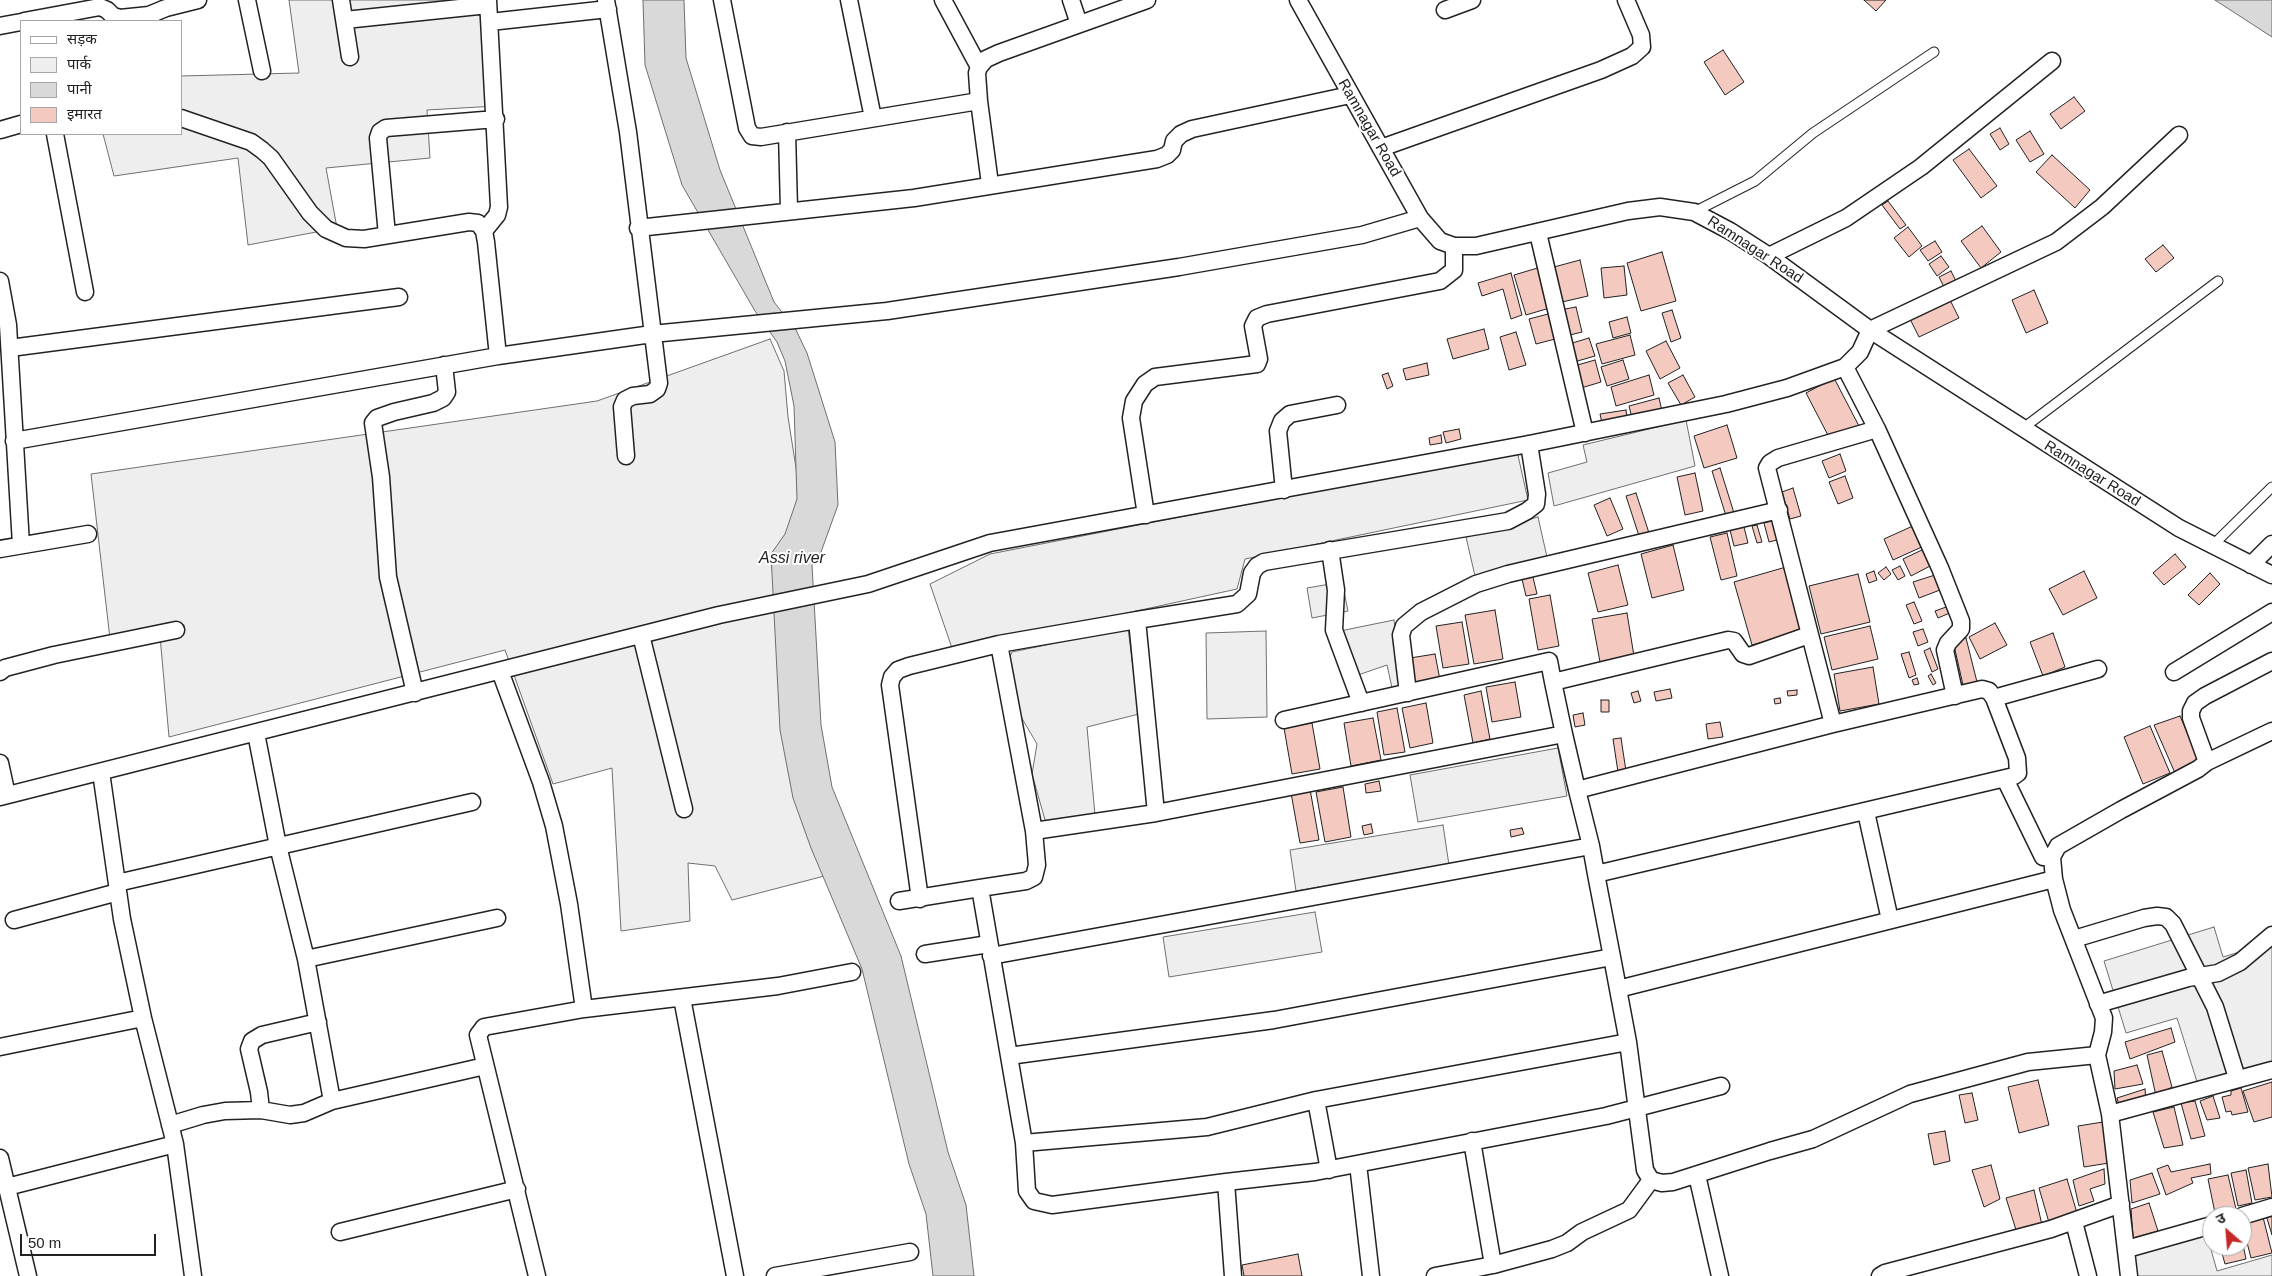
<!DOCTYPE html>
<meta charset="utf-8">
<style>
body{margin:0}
#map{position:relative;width:2272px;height:1276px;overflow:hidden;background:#fff;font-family:Helvetica,"Noto Sans Devanagari",sans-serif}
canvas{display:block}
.legend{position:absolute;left:20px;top:20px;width:162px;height:115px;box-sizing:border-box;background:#fff;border:1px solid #a7a7a7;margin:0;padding:6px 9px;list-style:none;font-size:15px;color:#222}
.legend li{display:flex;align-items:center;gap:10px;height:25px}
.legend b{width:25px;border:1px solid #a7a7a7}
.north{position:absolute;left:2202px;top:1206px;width:50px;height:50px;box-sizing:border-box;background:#fff;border:1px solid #a7a7a7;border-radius:50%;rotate:333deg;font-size:14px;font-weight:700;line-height:20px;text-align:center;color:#222}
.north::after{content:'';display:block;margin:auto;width:18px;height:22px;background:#c62828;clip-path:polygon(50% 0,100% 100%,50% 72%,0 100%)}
.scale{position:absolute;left:20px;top:1234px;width:136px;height:22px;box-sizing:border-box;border:2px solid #222;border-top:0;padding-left:6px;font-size:15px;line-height:18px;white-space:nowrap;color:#222;-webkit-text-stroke:4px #fff;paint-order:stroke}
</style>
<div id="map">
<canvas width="2272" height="1276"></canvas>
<ul class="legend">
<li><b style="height:6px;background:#fff"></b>सड़क</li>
<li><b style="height:14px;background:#eee"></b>पार्क</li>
<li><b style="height:14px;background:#d9d9d9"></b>पानी</li>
<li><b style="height:14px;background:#f3c9c0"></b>इमारत</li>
</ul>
<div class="north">उ</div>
<div class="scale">50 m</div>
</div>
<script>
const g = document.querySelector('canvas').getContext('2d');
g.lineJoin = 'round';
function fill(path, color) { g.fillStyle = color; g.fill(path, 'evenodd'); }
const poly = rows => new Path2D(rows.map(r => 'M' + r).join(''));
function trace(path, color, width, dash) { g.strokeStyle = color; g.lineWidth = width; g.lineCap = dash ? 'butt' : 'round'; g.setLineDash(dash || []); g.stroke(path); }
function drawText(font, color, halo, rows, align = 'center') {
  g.font = font + ' Helvetica,sans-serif'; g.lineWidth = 4; g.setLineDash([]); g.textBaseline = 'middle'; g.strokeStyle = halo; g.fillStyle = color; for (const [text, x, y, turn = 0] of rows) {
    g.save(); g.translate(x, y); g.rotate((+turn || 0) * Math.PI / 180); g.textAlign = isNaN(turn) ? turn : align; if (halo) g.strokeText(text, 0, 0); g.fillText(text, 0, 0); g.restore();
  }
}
const green = poly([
 [289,0,488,0,496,106,427,110,430,158,326,168,337,228,248,245,238,158,114,176,103,134,181,134,181,76,299,73,289,0],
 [770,339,784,371,788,417,805,525,787,570,836,873,732,900,715,866,688,863,690,921,621,931,612,768,553,784,505,650,169,737,159,625,110,639,91,474,597,401,770,339],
 [1686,420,1695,466,1554,506,1548,473,1587,462,1583,445,1686,420],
 [1517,451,1528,500,1245,559,1237,589,953,651,930,584,990,554,1517,451],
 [1538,517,1547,557,1475,576,1466,537,1538,517],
 [1342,582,1348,611,1312,618,1307,588,1342,582],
 [1394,620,1403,684,1392,688,1387,665,1358,675,1340,631,1394,620],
 [1128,628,1139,714,1087,727,1095,815,1047,827,1032,774,1037,744,1000,681,1012,652,1128,628],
 [1266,631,1267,717,1207,719,1206,633,1266,631],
 [1558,748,1567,796,1418,822,1410,775,1558,748],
 [1443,825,1449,865,1296,891,1290,850,1443,825],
 [1315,912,1322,952,1169,977,1163,937,1315,912],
 [2214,927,2223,957,2272,942,2272,1062,2198,1085,2177,1018,2126,1033,2104,961,2214,927],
 [2207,1235,2217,1271,2272,1255,2272,1276,2137,1276,2131,1255,2207,1235]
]);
fill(green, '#eee');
trace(green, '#6f6f6f', 1);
const water = poly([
 [643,0,684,0,686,58,720,170,774,302,796,330,807,353,835,442,838,505,821,552,812,565,821,725,832,787,901,956,948,1152,966,1205,974,1276,933,1276,926,1214,909,1164,862,969,811,848,793,798,780,730,771,554,785,534,797,499,794,406,785,361,777,342,755,311,682,185,645,65,643,0],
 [2215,0,2272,0,2272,37,2215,0]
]);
fill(water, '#d9d9d9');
trace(water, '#6f6f6f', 1);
const building = poly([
 [1864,0,1886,0,1876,11,1864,0],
 [1723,50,1744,82,1725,95,1704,62,1723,50],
 [2074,97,2085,111,2061,129,2050,114,2074,97],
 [2000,128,2009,144,2000,150,1990,134,2000,128],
 [2030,131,2044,154,2030,162,2016,140,2030,131],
 [1969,149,1997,186,1981,198,1953,160,1969,149],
 [2052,155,2090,190,2075,208,2036,172,2052,155],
 [1888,201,1906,225,1900,229,1882,205,1888,201],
 [1982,226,2001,252,1981,268,1961,241,1982,226],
 [1908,227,1922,246,1909,257,1894,238,1908,227],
 [1935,241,1942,252,1928,261,1920,250,1935,241],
 [2163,245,2174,258,2156,272,2145,259,2163,245],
 [1662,252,1676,301,1641,311,1627,263,1662,252],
 [1941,256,1949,267,1937,276,1929,264,1941,256],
 [1580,260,1588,296,1562,302,1554,267,1580,260],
 [1624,266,1627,295,1604,298,1601,268,1624,266],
 [1541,267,1553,307,1526,315,1514,275,1541,267],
 [1951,271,1956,281,1944,287,1939,277,1951,271],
 [1511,273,1522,315,1511,319,1503,289,1482,296,1478,283,1511,273],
 [2034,290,2048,323,2026,333,2012,300,2034,290],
 [1949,298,1959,318,1919,337,1909,317,1949,298],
 [1576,307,1582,332,1566,336,1560,310,1576,307],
 [1672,310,1681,338,1671,342,1662,313,1672,310],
 [1552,313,1559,338,1536,344,1529,319,1552,313],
 [1627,317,1631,333,1613,338,1609,322,1627,317],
 [1484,329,1489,349,1453,359,1447,339,1484,329],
 [1516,332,1526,365,1509,370,1500,337,1516,332],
 [1630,335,1635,355,1602,364,1596,344,1630,335],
 [1589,338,1595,356,1574,362,1569,344,1589,338],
 [1666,341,1680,368,1660,379,1646,351,1666,341],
 [1595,360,1601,382,1581,388,1574,366,1595,360],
 [1623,360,1629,379,1607,386,1601,367,1623,360],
 [1427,363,1429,375,1406,380,1403,369,1427,363],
 [1388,373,1393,386,1387,389,1382,375,1388,373],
 [1649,375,1654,395,1616,406,1611,387,1649,375],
 [1683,375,1695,397,1681,405,1668,383,1683,375],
 [1834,378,1859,426,1831,441,1806,393,1834,378],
 [1659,398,1662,411,1632,418,1629,406,1659,398],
 [1626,410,1627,418,1602,423,1600,414,1626,410],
 [1727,425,1737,458,1704,468,1694,436,1727,425],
 [1459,429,1461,439,1446,443,1443,432,1459,429],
 [1441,435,1442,443,1430,445,1429,438,1441,435],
 [1840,454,1846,471,1829,478,1822,461,1840,454],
 [1720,468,1734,513,1726,516,1712,471,1720,468],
 [1695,473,1703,511,1685,515,1677,477,1695,473],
 [1845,476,1853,498,1838,504,1829,482,1845,476],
 [1793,488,1801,516,1790,519,1782,492,1793,488],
 [1636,493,1650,536,1640,539,1626,496,1636,493],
 [1610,498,1623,529,1607,536,1594,505,1610,498],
 [1772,521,1777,540,1769,542,1764,523,1772,521],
 [1757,525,1762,542,1757,543,1752,526,1757,525],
 [1915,525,1924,546,1893,560,1884,539,1915,525],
 [1744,527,1748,543,1734,546,1730,530,1744,527],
 [1727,533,1737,576,1721,580,1710,537,1727,533],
 [1673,545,1684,590,1652,598,1641,554,1673,545],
 [1924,549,1932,565,1911,576,1903,559,1924,549],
 [2175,554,2186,567,2164,585,2153,573,2175,554],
 [1618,565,1628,605,1598,612,1588,573,1618,565],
 [1900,566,1905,576,1898,580,1892,570,1900,566],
 [1786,567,1804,630,1752,645,1734,582,1786,567],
 [1886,567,1891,574,1884,580,1878,573,1886,567],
 [1874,571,1877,580,1869,583,1866,574,1874,571],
 [2084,571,2097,598,2063,615,2049,589,2084,571],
 [1532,573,1537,594,1526,596,1521,575,1532,573],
 [2210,573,2220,584,2199,605,2188,595,2210,573],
 [1858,574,1870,622,1821,634,1809,586,1858,574],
 [1935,575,1940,590,1919,598,1913,582,1935,575],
 [1550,595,1559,646,1538,650,1529,599,1550,595],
 [1914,602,1922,621,1914,624,1906,605,1914,602],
 [1949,606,1952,612,1938,618,1935,611,1949,606],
 [1495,610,1503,659,1474,664,1465,615,1495,610],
 [1627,613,1634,656,1600,662,1592,619,1627,613],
 [1462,622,1469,664,1443,668,1436,626,1462,622],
 [1995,623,2007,645,1980,659,1969,637,1995,623],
 [1870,626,1878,659,1832,670,1824,637,1870,626],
 [1923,629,1928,642,1918,646,1913,632,1923,629],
 [2053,633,2065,667,2043,676,2030,642,2053,633],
 [1966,638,1977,682,1963,685,1953,641,1966,638],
 [1930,648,1938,669,1932,672,1924,651,1930,648],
 [1909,652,1916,675,1909,678,1901,654,1909,652],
 [1435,654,1440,680,1414,684,1410,658,1435,654],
 [1873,667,1879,704,1840,711,1834,674,1873,667],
 [1931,674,1936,683,1933,685,1928,676,1931,674],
 [1917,678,1919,684,1914,685,1912,680,1917,678],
 [1515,682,1521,717,1492,722,1486,687,1515,682],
 [1670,689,1672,698,1656,701,1654,692,1670,689],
 [1797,690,1797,695,1788,696,1787,691,1797,690],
 [1481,691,1490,739,1473,743,1464,695,1481,691],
 [1638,691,1641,701,1634,703,1631,693,1638,691],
 [1780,698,1781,703,1775,704,1774,699,1780,698],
 [1601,700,1609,700,1609,712,1601,712,1601,700],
 [1426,703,1433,743,1410,748,1402,708,1426,703],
 [1397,708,1405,752,1384,755,1377,712,1397,708],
 [1583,713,1585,725,1575,727,1573,715,1583,713],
 [2180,716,2199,760,2175,773,2154,725,2180,716],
 [1373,718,1381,760,1351,766,1344,723,1373,718],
 [1720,722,1723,737,1708,739,1706,724,1720,722],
 [1312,723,1320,769,1292,774,1284,728,1312,723],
 [2150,726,2170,773,2143,784,2124,737,2150,726],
 [1621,738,1626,771,1618,772,1613,739,1621,738],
 [1379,781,1381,791,1366,793,1365,784,1379,781],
 [1343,787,1351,837,1325,842,1316,792,1343,787],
 [1310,789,1319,840,1300,843,1291,793,1310,789],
 [1371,824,1373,833,1364,835,1362,826,1371,824],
 [1522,828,1524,834,1511,837,1510,830,1522,828],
 [2171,1028,2175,1042,2130,1059,2125,1042,2171,1028],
 [2162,1051,2172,1087,2156,1096,2147,1055,2162,1051],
 [2137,1065,2143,1084,2115,1089,2114,1071,2137,1065],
 [2038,1080,2049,1125,2019,1133,2008,1087,2038,1080],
 [2272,1082,2272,1117,2254,1122,2243,1091,2272,1082],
 [2241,1088,2248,1112,2232,1115,2231,1111,2226,1112,2222,1097,2231,1095,2231,1091,2241,1088],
 [2145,1089,2146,1102,2120,1108,2117,1098,2145,1089],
 [1972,1093,1978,1120,1965,1123,1959,1095,1972,1093],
 [2213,1096,2220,1118,2207,1120,2200,1101,2213,1096],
 [2195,1101,2205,1136,2191,1139,2181,1103,2195,1101],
 [2174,1107,2183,1145,2164,1148,2153,1112,2174,1107],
 [2103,1122,2109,1163,2084,1167,2078,1126,2103,1122],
 [1945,1131,1950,1161,1934,1165,1928,1134,1945,1131],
 [2210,1164,2211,1174,2191,1178,2193,1183,2166,1195,2157,1169,2168,1165,2171,1172,2210,1164],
 [2268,1164,2272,1197,2255,1200,2248,1168,2268,1164],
 [1991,1165,2000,1199,1984,1207,1972,1170,1991,1165],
 [2104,1169,2105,1184,2090,1189,2094,1201,2079,1206,2073,1180,2104,1169],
 [2246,1170,2252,1203,2238,1206,2231,1173,2246,1170],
 [2152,1173,2160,1194,2132,1203,2130,1180,2152,1173],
 [2228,1175,2236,1209,2215,1213,2208,1179,2228,1175],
 [2067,1179,2077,1213,2050,1226,2039,1188,2067,1179],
 [2034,1190,2042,1225,2017,1233,2006,1198,2034,1190],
 [2149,1203,2158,1231,2133,1238,2131,1209,2149,1203],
 [2272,1213,2272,1235,2266,1215,2272,1213],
 [2263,1217,2272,1253,2251,1258,2242,1223,2263,1217],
 [2242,1240,2246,1259,2225,1264,2220,1246,2242,1246,2242,1240],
 [1298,1254,1302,1276,1244,1276,1242,1265,1298,1254]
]);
fill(building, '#f3c9c0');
trace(building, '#222', 1);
const service = poly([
 [1694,212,1755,181,1813,133,1934,52],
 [2022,429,2218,281],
 [2213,545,2272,487]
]);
const minor = poly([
 [247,0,262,71],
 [341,0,350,57],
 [606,0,628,132,659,383,657,389,650,394,633,396,625,400,622,407,626,456],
 [722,0,747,128,752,136,761,137,979,101],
 [849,0,873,118],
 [943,0,979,67],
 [1071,0,1079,24],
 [1298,0,1420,218,1440,241,1454,246,1476,246,1628,211,1660,207,1694,212,1730,231,1769,256,1870,330,2179,528,2272,575],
 [1445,10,1472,0],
 [345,20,488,5],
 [24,21,100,7,107,10,113,16,120,18,149,15],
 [151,21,149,15,166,8,198,0],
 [490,22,608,9],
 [0,26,21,22],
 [181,118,251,142,262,150,271,158,310,213,326,229,346,238,364,239,469,222,478,223,484,231,486,242,498,356],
 [0,130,21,124],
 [787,132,789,210],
 [55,134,85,292],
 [1381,148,1601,70,1632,56,1642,47,1641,35,1626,0],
 [990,184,979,101,977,73,979,67,986,59,999,53,1147,0],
 [638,228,914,198,1157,159,1167,155,1172,150,1174,141,1181,134,1192,129,1350,95],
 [484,231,497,215,499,207,488,0],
 [1538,233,1585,433],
 [387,235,378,138,380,132,386,128,496,119],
 [1769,256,1846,218,1921,167,2052,61],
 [0,281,8,325,21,545],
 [10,348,399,297],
 [1877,429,1940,568,1961,621,1961,629,1948,643,1945,650,1955,696],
 [14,441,498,356,652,334,887,311,1179,267,1362,235,1420,218],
 [1284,490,1278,431,1282,421,1290,414,1337,405],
 [1146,515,1131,418,1134,401,1145,384,1155,377,1257,364,1259,359,1253,326,1257,318,1267,314,1440,281,1454,270,1454,246],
 [0,549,88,534],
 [1330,550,1336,590,1334,630,1361,703],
 [2251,565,2272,544],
 [641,635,684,809],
 [500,671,541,782,554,826,569,904,584,1009],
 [0,672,5,668,54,655,176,630],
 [2174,672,2272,612],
 [415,693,388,577,381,477,373,423,377,418,394,412,433,403,443,398,447,392,444,365],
 [1408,693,1401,635,1404,626,1421,612,1476,584,1508,574,1779,510],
 [1994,698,2098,669],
 [1284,720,1549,661,1553,682],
 [1833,724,1767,468,1770,463,1778,458,1877,429,1845,367],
 [256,733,278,846,306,959,332,1101],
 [1564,734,1553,682,1728,640,1734,641,1743,654,1749,656,1809,635],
 [2207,762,2272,731],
 [0,763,7,795],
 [101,772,122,919,143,1018,175,1144,193,1276],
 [2005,779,2043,857],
 [1577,790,1564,734,1156,813,1034,831,1037,865,1034,877,1026,881,980,888,1024,1143,1027,1191,1034,1201,1052,1205,1226,1182,1315,1172,1606,1116,1721,1086],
 [0,797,719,615,868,584,990,543,1529,444,1726,404,1787,388,1845,367,1860,352,1870,330,2056,242,2102,207,2179,135],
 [1866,812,1890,920],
 [1156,813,1137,620,1237,604,1248,594,1252,573,1257,566,1264,562,1508,521,1527,511,1536,504,1537,494,1529,444],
 [1034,831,999,644,1137,620],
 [1596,874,2014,776,2018,773,2017,758,1994,698,1989,691,1982,689,1833,724,1577,790,1591,846,1596,874,1612,957,1628,1042,1645,1170,1651,1180,1662,1183,1673,1182,1770,1151,1813,1139,1910,1094,2028,1062,2097,1055],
 [2054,879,2062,910,2104,1018,2103,1032,2097,1055,2110,1114,2129,1276],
 [117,883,472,802],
 [920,899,890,685,892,677,898,670,909,666,999,644],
 [899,901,980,888],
 [14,920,118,892],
 [2074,939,2144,918,2157,916,2166,917,2173,924,2215,1007,2237,1078],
 [925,954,989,944],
 [991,956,1591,846],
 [306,959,497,918],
 [1618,989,2054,879,2052,857,2058,846,2121,810,2198,769,2207,762,2191,718,2191,711,2195,703,2205,696,2272,661],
 [682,998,735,1276],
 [2098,1004,2188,978,2218,973,2240,962,2272,935],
 [0,1047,143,1018],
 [1009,1056,1274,1020,1612,957],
 [261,1110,259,1092,249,1049,252,1041,262,1035,318,1022],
 [2110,1114,2272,1070],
 [170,1125,203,1115,225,1111,261,1110,290,1115,304,1113,332,1101,485,1066],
 [1472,1141,1493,1265],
 [1024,1143,1207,1127,1316,1100],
 [0,1158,28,1276],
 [1358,1164,1371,1276],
 [1329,1170,1316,1100,1628,1042],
 [1697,1175,1720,1276],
 [1226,1182,1233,1276],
 [7,1187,175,1144],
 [2242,1216,2272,1207],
 [2074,1222,2088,1276],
 [340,1232,517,1189],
 [2127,1249,2212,1225],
 [537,1276,478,1035,484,1027,584,1009,778,986,852,972],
 [775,1276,910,1252],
 [1435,1276,1493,1265,1552,1249,1567,1243,1582,1232,1629,1210,1651,1180],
 [1880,1276,1885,1273,2051,1229,2121,1204]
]);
trace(service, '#222', 11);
trace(minor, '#222', 19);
trace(service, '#fff', 9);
trace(minor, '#fff', 16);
drawText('15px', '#222', '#fff', [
 ["Ramnagar Road",1369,128,60],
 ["Ramnagar Road",1755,250,33],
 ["Ramnagar Road",2092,474,32]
]);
drawText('italic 16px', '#222', '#fff', [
 ["Assi river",792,559]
]);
</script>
